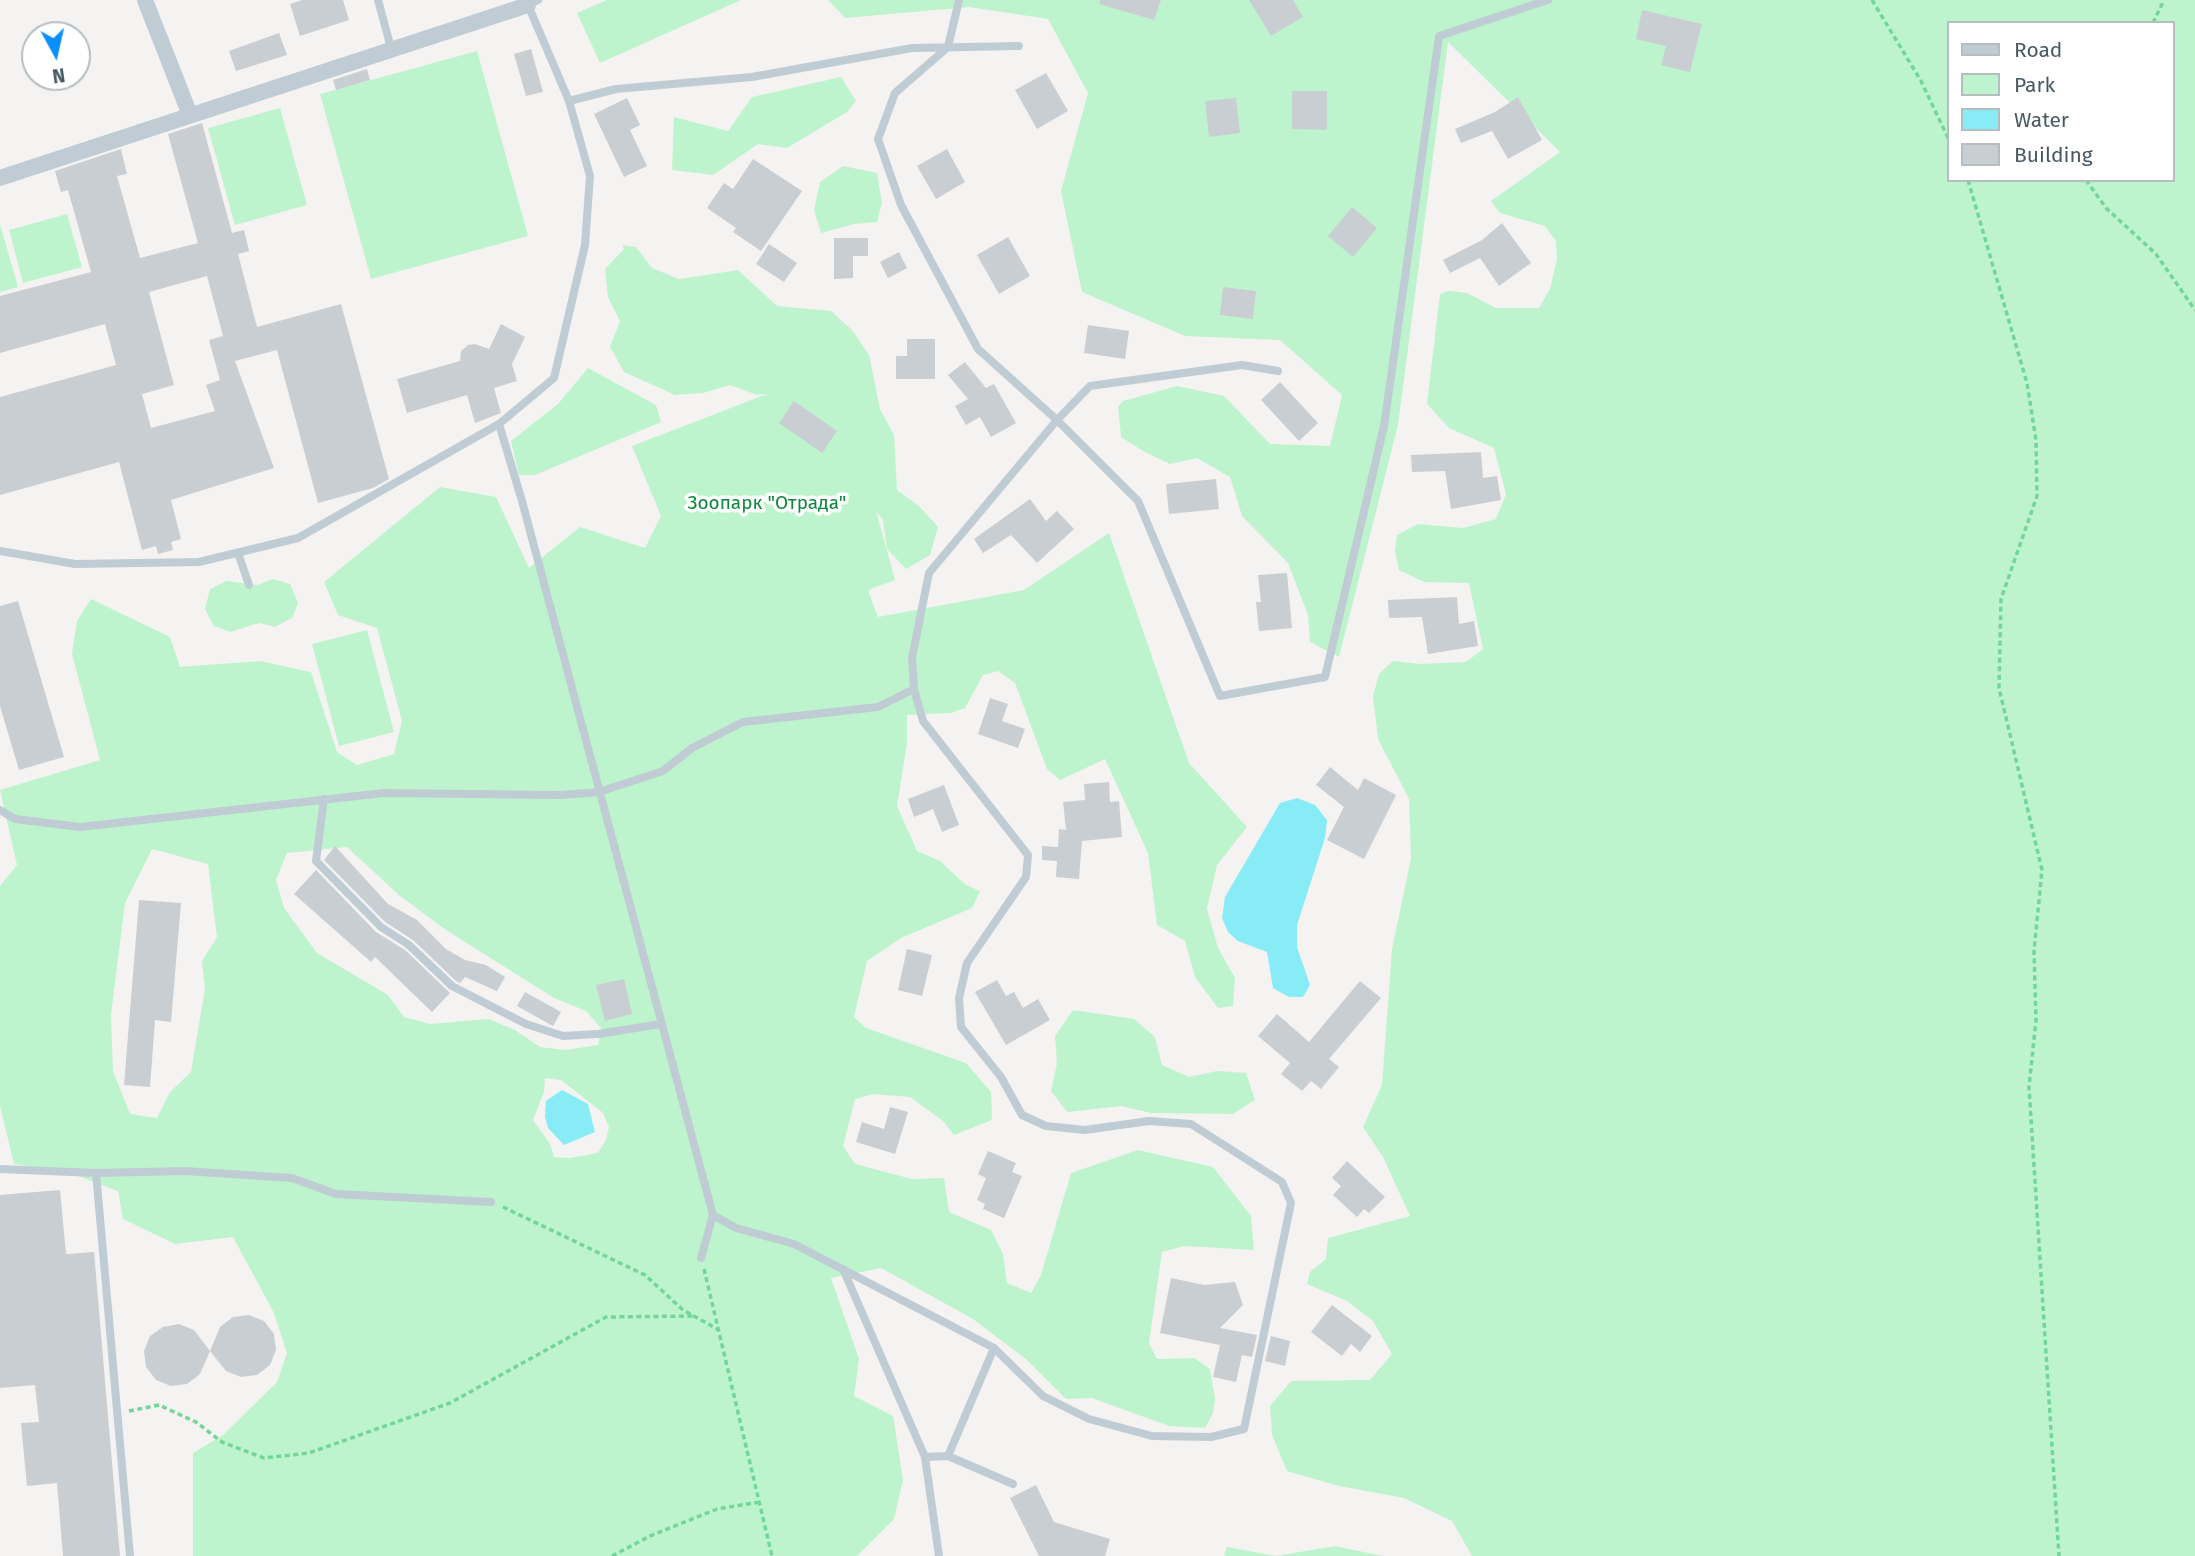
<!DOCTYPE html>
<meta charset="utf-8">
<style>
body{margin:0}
#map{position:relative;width:2195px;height:1556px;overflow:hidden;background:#f5f2f2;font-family:"Fira Sans",sans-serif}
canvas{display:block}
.legend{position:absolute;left:1947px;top:21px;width:228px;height:161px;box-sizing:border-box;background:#fff;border:2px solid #b6bdc0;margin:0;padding:9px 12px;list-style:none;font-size:21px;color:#485962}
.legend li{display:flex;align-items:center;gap:14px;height:35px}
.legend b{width:35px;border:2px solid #b6bdc0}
.north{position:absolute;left:21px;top:21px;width:70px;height:70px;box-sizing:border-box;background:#fff;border:2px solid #b6bdc0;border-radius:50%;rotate:172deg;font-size:19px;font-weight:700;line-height:28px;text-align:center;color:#485962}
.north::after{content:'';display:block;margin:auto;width:24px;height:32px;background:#088ff8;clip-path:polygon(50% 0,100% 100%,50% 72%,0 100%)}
</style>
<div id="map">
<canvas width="2195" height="1556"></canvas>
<ul class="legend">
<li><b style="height:9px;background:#bfccd3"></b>Road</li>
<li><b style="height:19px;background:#bef4cd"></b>Park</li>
<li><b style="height:19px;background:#87ecf5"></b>Water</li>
<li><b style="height:19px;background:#c9ced2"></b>Building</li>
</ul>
<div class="north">N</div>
</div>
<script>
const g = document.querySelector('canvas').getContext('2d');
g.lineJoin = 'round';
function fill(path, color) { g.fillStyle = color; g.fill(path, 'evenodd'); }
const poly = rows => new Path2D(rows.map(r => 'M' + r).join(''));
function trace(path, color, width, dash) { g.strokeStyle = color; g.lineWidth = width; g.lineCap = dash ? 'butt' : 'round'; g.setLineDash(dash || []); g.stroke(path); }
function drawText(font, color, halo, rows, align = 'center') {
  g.font = font + ' "Fira Sans",sans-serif'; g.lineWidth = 7; g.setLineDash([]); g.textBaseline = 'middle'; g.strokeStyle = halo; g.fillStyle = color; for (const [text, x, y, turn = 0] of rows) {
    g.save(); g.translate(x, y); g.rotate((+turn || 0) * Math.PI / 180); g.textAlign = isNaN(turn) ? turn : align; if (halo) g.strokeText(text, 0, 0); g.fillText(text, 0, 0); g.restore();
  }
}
fill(poly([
 [607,0,741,0,600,63,577,13],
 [828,0,2195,0,2195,1556,1472,1556,1452,1521,1404,1498,1339,1486,1287,1471,1272,1435,1270,1406,1291,1381,1370,1380,1392,1354,1373,1321,1347,1301,1307,1284,1310,1272,1326,1259,1328,1238,1410,1216,1383,1157,1363,1127,1382,1085,1392,949,1411,858,1409,799,1378,739,1373,696,1379,674,1393,661,1421,664,1466,662,1483,649,1469,583,1424,582,1399,570,1395,551,1397,535,1418,524,1463,528,1496,519,1506,494,1494,448,1449,428,1427,404,1440,294,1449,291,1467,293,1496,308,1539,308,1550,289,1557,259,1556,241,1545,226,1500,213,1491,201,1560,152,1448,42,1398,425,1339,657,1310,642,1308,615,1288,563,1242,516,1230,477,1197,458,1170,464,1143,451,1121,437,1118,407,1123,401,1177,386,1224,396,1270,444,1330,446,1342,395,1280,340,1185,336,1082,292,1061,191,1088,93,1048,19,969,7,845,18],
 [1948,23,2172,23,2172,180,1948,180],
 [477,51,528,236,371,279,320,94],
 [841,77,856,101,847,112,787,148,758,144,713,175,672,170,674,117,728,131,752,97],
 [280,108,307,205,235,225,208,128],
 [843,166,877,173,882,203,877,222,854,224,821,233,814,210,820,182],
 [67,214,82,267,23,283,9,230],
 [0,224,18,287,0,292],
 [622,245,636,247,652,268,679,279,738,270,777,306,831,311,852,330,869,355,880,409,894,435,897,490,919,506,938,527,930,555,906,569,887,549,883,520,876,511,895,580,868,590,878,617,1024,590,1109,533,1189,763,1247,827,1217,865,1207,909,1218,948,1235,978,1233,1006,1218,1008,1195,977,1185,941,1157,925,1148,853,1105,759,1060,780,1047,769,1015,683,998,671,983,675,965,708,951,713,907,715,907,743,897,806,917,851,940,861,966,885,980,891,972,908,901,938,867,961,854,1017,866,1028,966,1063,991,1092,992,1120,954,1135,943,1121,910,1097,873,1094,855,1099,843,1146,855,1164,912,1179,944,1178,949,1212,991,1230,1003,1254,1007,1283,1031,1293,1041,1275,1071,1173,1138,1150,1213,1167,1251,1216,1254,1250,1184,1246,1162,1252,1149,1343,1157,1359,1194,1358,1210,1369,1215,1399,1213,1413,1205,1428,1169,1426,1092,1398,1066,1399,1027,1360,973,1319,881,1268,831,1278,859,1359,854,1396,893,1416,903,1480,894,1519,857,1556,193,1556,193,1453,223,1435,277,1382,287,1353,274,1313,233,1237,175,1244,123,1219,118,1191,68,1172,14,1164,0,1106,0,886,17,865,0,790,100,760,72,654,77,621,91,599,170,637,180,667,260,661,311,672,337,752,357,765,394,754,402,721,377,628,338,615,324,582,440,487,496,497,529,568,580,527,645,548,661,516,632,446,767,394,757,395,730,385,703,393,675,395,624,372,610,347,620,321,608,297,605,269,624,249],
 [347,847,400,896,446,930,554,998,586,1011,601,1028,598,1045,566,1050,540,1047,515,1030,489,1019,430,1024,404,1017,388,995,317,953,284,908,276,880,287,853],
 [152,849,208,864,217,937,202,961,205,989,191,1072,170,1092,157,1118,130,1114,113,1071,111,1015,125,903],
 [545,1078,561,1080,603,1113,609,1127,606,1140,598,1153,570,1158,554,1157,550,1144,533,1120,544,1092],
 [588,368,656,405,661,422,535,475,519,475,511,441,558,404],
 [273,579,290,584,298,603,292,618,275,627,259,623,230,632,214,626,205,609,210,589,227,581,257,585],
 [367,630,394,732,339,746,312,644],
 [1073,1010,1134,1019,1155,1037,1162,1065,1189,1077,1217,1071,1246,1073,1255,1100,1233,1114,1151,1113,1121,1106,1067,1112,1051,1091,1057,1063,1055,1036],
 [1335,1546,1383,1556,1224,1556,1227,1547,1276,1556]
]), '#bef4cd');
fill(poly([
 [1297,798,1315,805,1327,820,1325,838,1297,925,1297,947,1310,985,1303,997,1289,997,1273,988,1267,952,1238,941,1228,932,1222,918,1225,897,1280,803],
 [562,1090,588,1104,595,1132,564,1145,548,1128,545,1117,546,1101]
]), '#87ecf5');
fill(poly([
 [302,0,343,0,349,20,300,36,290,4],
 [1100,0,1161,0,1154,20,1099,4],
 [1249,0,1293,0,1303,17,1271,36],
 [1642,10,1702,24,1690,72,1661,65,1666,46,1636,39],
 [279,33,287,55,236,71,229,51],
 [531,49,543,92,526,96,514,54],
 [367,69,370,80,336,90,333,80],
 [1046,73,1068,111,1037,129,1015,90],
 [1292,91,1327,91,1327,130,1292,129],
 [1518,97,1542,140,1508,159,1492,131,1461,143,1455,129,1495,112],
 [627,98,640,125,630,130,647,166,624,177,594,114],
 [1236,98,1240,133,1209,137,1205,101],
 [202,123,232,233,244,230,249,251,238,254,257,327,341,304,389,479,373,488,318,503,277,350,235,361,274,468,171,500,181,539,171,542,173,550,158,554,156,546,142,550,119,462,0,495,0,397,116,365,105,324,0,353,0,296,91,272,68,190,61,192,55,171,121,149,127,174,117,176,140,258,198,243,168,134],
 [207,276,223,336,209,340,220,380,206,385,215,411,151,428,142,394,174,385,149,292],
 [947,149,965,182,936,199,917,166],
 [753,159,802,191,761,251,733,232,736,228,707,208,724,183,733,189],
 [1352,207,1377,228,1353,257,1328,236],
 [1502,223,1531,263,1499,286,1480,258,1450,273,1443,260,1482,240],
 [1008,237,1030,276,999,294,977,255],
 [834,238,868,238,868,256,853,256,853,278,834,279],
 [769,244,797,263,784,282,756,264],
 [899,252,907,268,888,278,880,262],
 [1223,287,1256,291,1253,319,1220,315],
 [501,324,525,337,512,364,517,381,494,388,501,413,475,423,467,395,407,413,397,379,460,361,461,351,468,345,475,344,489,349],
 [1088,325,1129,331,1125,359,1084,353],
 [907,339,935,339,935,379,896,379,896,356,907,356],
 [965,362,986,388,994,384,1016,423,991,437,980,417,966,425,955,406,968,399,948,375],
 [1280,382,1318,423,1299,441,1261,400],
 [794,401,837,431,822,453,779,423],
 [1481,452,1483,478,1497,476,1501,500,1451,509,1445,471,1412,472,1411,455],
 [1216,479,1219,509,1169,514,1166,484],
 [1030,499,1046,521,1057,511,1074,529,1037,563,1011,535,983,553,974,539],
 [1287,573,1292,628,1259,631,1256,602,1261,602,1258,575],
 [1457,597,1459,624,1474,621,1478,646,1428,654,1422,617,1389,618,1388,600],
 [18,601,64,757,19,770,0,706,0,606],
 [990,698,1008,704,1002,721,1025,729,1018,748,978,734],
 [1330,767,1358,790,1364,778,1396,795,1364,859,1327,840,1344,807,1316,785],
 [1109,782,1110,802,1119,801,1122,837,1082,841,1079,879,1056,877,1057,861,1042,860,1042,846,1058,847,1059,829,1066,830,1063,802,1085,800,1084,784],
 [944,785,959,825,942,832,933,809,914,817,908,799],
 [335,846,388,904,417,920,446,949,465,960,486,965,505,977,497,991,465,977,460,983,456,981,413,940,385,922,324,860],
 [316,870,376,932,405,950,450,993,432,1012,375,957,371,962,294,894],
 [139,900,181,903,171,1022,155,1020,150,1087,124,1085],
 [907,949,932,955,922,996,898,990],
 [624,979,632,1014,605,1021,596,985],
 [997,980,1006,996,1014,992,1023,1008,1038,999,1050,1020,1006,1045,975,992],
 [1360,981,1381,998,1329,1059,1339,1067,1321,1089,1311,1081,1302,1091,1281,1074,1290,1063,1258,1036,1277,1014,1309,1042],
 [525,992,561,1012,553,1026,517,1006],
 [890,1107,908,1112,895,1154,856,1142,862,1122,884,1129],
 [988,1151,1016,1163,1012,1172,1022,1176,1004,1218,983,1209,985,1204,977,1200,986,1178,978,1174],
 [1347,1161,1385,1197,1369,1213,1364,1209,1357,1217,1333,1195,1341,1186,1332,1178],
 [60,1190,66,1254,94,1252,120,1556,63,1556,57,1483,27,1486,21,1423,39,1422,35,1385,0,1388,0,1195],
 [1171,1278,1204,1285,1235,1282,1243,1305,1220,1328,1257,1335,1252,1357,1242,1355,1236,1382,1213,1377,1220,1345,1160,1333],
 [1332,1305,1372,1336,1360,1352,1351,1344,1342,1356,1311,1332],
 [249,1315,264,1321,274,1334,276,1350,270,1365,257,1375,241,1377,226,1371,210,1351,220,1327,233,1317],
 [179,1324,194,1330,210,1351,200,1374,187,1384,171,1386,156,1380,146,1367,144,1351,150,1336,163,1327],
 [1271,1336,1290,1341,1285,1366,1265,1361],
 [1036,1485,1054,1522,1110,1539,1105,1556,1039,1556,1010,1498]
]), '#c9ced2');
trace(poly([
 [1872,0,1921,81,1948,138],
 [2153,23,2164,0],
 [1968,180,2027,383,2036,440,2037,496,2001,599,1999,688,2042,870,2034,951,2036,1020,2029,1087,2059,1556],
 [2086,180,2106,208,2156,254,2195,310],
 [503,1207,645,1275,683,1310,719,1330],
 [704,1269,772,1556],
 [129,1411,159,1405,196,1422,222,1442,264,1458,309,1453,450,1403,606,1317,694,1316],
 [612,1556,650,1536,717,1509,760,1502]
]), '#72d699', 3.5, [5, 3.5]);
trace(poly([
 [378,0,391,48],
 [959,0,948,47,895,93,878,139,901,205,978,349,1057,420,1138,501,1220,696,1325,677,1384,426,1439,36,1548,0],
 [569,101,616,89,752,77,912,48,1019,46],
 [499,424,522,501,713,1215,701,1258],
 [0,551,75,564,199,562,298,538,499,424,554,378,585,245,590,176,569,101,528,5,538,0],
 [238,553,249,585],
 [324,799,316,861,381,927,409,945,452,986,526,1024,563,1036,598,1034,661,1024],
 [0,810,15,819,80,827,384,793,561,795,599,792,663,771,692,748,743,722,878,707,914,689],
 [0,1169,96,1173,185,1171,292,1178,336,1194,491,1202],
 [96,1173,130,1556],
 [713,1215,736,1228,794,1244,994,1348,1043,1396,1089,1419,1152,1436,1211,1437,1244,1429,1291,1203,1282,1182,1191,1124,1149,1121,1085,1130,1046,1126,1022,1115,1001,1077,961,1027,959,998,967,963,1026,877,1028,855,923,721,914,689,912,658,929,573,1057,420,1090,386,1242,365,1278,371],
 [843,1269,925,1457,948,1456],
 [994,1348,948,1456,1013,1484],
 [925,1457,939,1556]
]), '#bfccd3', 8);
trace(poly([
 [145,0,190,115],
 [0,178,528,5,527,0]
]), '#bfccd3', 16);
drawText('19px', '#0e883c', '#fff', [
 ["Зоопарк \"Отрада\"",767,504]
]);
</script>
